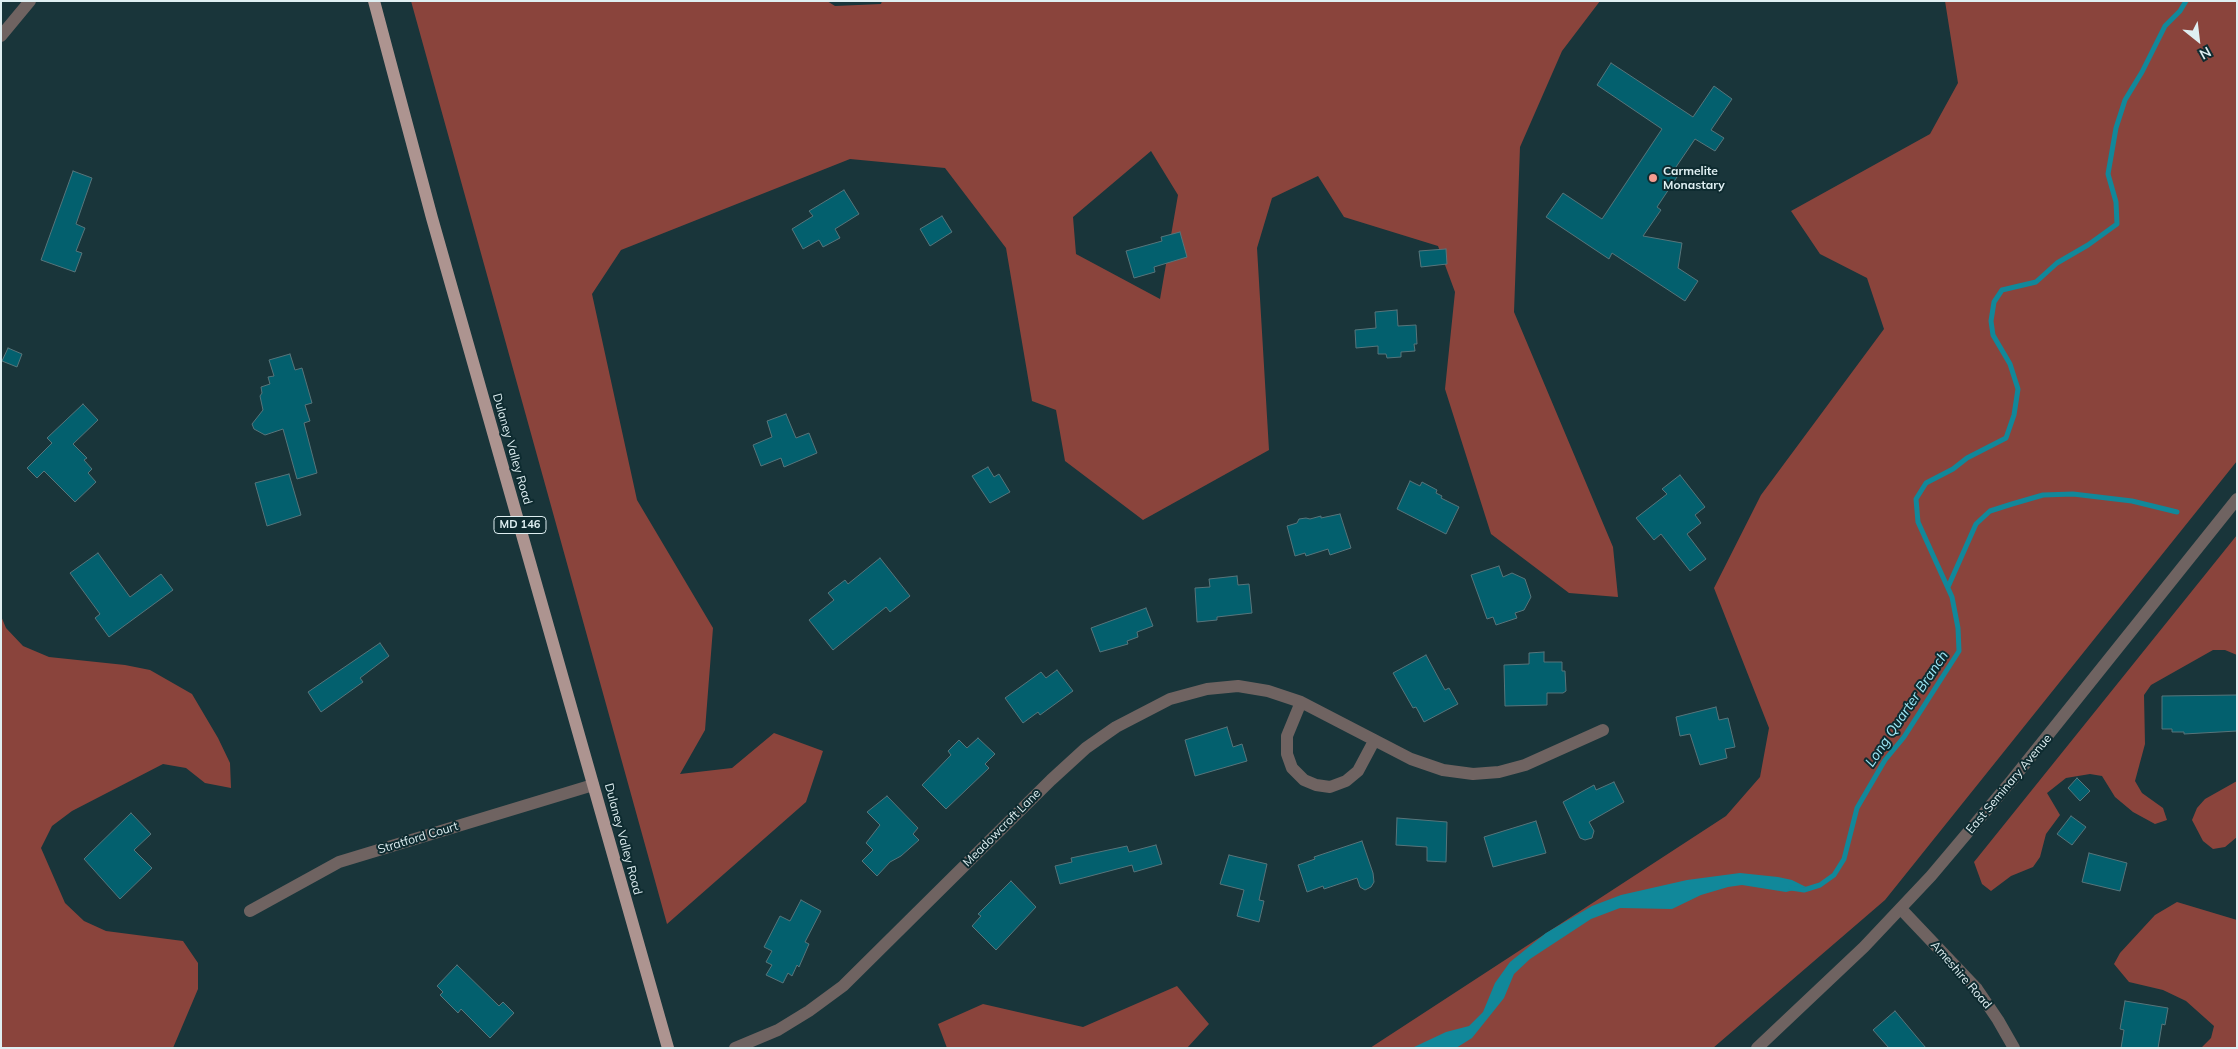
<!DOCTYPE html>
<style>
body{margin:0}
#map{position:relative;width:2238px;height:1049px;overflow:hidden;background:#19353a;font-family:Mulish,sans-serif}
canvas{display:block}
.frame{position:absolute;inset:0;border:2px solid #dfeff2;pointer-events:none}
.north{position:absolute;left:2173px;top:15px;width:50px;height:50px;-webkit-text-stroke:4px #0e2b30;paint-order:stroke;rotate:151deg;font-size:14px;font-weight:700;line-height:20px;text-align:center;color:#dfeff2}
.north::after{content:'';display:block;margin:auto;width:18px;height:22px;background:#dfeff2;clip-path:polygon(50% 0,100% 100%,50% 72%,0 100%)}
</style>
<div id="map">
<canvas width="2238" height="1049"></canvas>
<div class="frame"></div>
<div class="north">N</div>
</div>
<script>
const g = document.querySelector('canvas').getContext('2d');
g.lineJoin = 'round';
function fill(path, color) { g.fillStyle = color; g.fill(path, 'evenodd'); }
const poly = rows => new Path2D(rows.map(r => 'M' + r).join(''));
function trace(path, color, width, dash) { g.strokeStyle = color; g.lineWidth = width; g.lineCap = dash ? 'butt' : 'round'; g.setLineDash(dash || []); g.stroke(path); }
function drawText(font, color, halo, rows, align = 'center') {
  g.font = font + ' Mulish,sans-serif'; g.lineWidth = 4; g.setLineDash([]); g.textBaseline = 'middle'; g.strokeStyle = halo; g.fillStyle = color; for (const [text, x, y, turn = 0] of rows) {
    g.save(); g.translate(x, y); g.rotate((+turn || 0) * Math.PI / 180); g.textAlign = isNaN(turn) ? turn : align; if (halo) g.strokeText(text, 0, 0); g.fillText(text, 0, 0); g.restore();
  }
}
fill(poly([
 [411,1,827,1,835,6,881,4,882,1,1600,1,1562,51,1520,147,1514,312,1613,547,1618,597,1569,593,1491,534,1445,389,1455,292,1438,246,1344,217,1318,176,1272,198,1257,248,1269,450,1143,520,1065,461,1056,410,1032,401,1006,248,945,168,850,159,621,250,592,294,637,500,713,628,705,730,680,774,732,768,774,733,823,751,806,802,667,924],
 [1151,151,1178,195,1160,299,1076,254,1073,217],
 [1945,1,2237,1,2237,461,1885,900,1713,1048,1370,1048,1726,816,1760,777,1769,728,1714,588,1761,495,1884,329,1867,278,1820,254,1791,211,1930,134,1958,83],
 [2237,535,2237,655,2225,650,2213,650,2151,685,2144,695,2145,744,2135,781,2142,793,2163,808,2167,820,2155,824,2133,812,2115,797,2102,776,2090,774,2066,778,2047,793,2060,815,2046,834,2040,857,2033,867,2011,876,1991,891,1982,884,1974,862],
 [1,616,6,628,23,646,49,657,125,665,150,670,192,694,218,738,230,763,231,788,205,783,186,768,163,764,72,811,52,826,41,848,65,903,84,921,106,931,183,941,198,963,198,989,173,1048,1,1048],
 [2237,781,2237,837,2225,847,2213,849,2203,841,2192,820,2197,808,2205,799],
 [2177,902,2237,920,2237,1048,2201,1048,2211,1038,2214,1026,2186,1001,2163,990,2129,982,2114,964,2120,953,2155,915],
 [1177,986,1209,1024,1187,1048,947,1048,938,1024,983,1004,1083,1027]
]), '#8a443c');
fill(poly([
 [1740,873,1778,877,1792,880,1806,887,1786,892,1742,885,1728,887,1701,895,1672,909,1620,908,1591,919,1530,959,1514,974,1504,998,1472,1038,1456,1048,1412,1048,1446,1032,1469,1026,1483,1012,1495,983,1510,962,1546,933,1592,906,1621,895,1687,880]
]), '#11889a');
trace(poly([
 [1948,587,1976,524,1990,511,2012,504,2043,495,2073,494,2132,501,2177,512],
 [1791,888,1804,890,1820,885,1834,875,1844,859,1857,808,1885,760,1904,737,1959,651,1958,628,1952,597,1918,522,1916,499,1926,483,1953,469,1967,458,2006,438,2014,415,2018,389,2010,364,1993,335,1991,321,1994,302,2002,290,2036,282,2057,263,2088,245,2117,224,2116,202,2108,174,2116,128,2125,100,2142,72,2165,26,2180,11,2186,1]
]), '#11889a', 5);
const building = poly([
 [1611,63,1693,117,1714,86,1732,99,1711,130,1724,138,1715,151,1695,139,1676,167,1681,171,1657,207,1661,210,1643,236,1682,243,1678,268,1698,281,1685,301,1612,253,1609,259,1546,217,1563,193,1602,219,1662,129,1597,85,1611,63],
 [73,171,92,178,76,224,85,228,76,251,82,253,75,272,41,260,73,171],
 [844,190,859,214,835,229,840,238,823,247,819,240,803,249,792,229,813,216,809,211,844,190],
 [942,216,952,232,930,246,920,229,942,216],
 [1180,232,1187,257,1154,267,1155,272,1134,278,1126,251,1162,241,1161,237,1180,232],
 [1446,249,1447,264,1421,267,1419,251,1446,249],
 [1397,310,1398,326,1416,325,1417,344,1414,344,1415,351,1401,352,1401,357,1387,358,1386,354,1378,354,1378,346,1356,348,1355,330,1376,328,1375,312,1397,310],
 [8,348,22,354,17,367,2,361,8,348],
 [290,354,295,370,302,368,312,403,305,405,310,421,304,423,317,473,297,479,283,429,265,435,254,429,252,424,263,410,260,396,262,393,261,387,270,384,268,377,274,376,269,360,290,354],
 [83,404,98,420,73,444,87,458,84,460,92,469,88,473,96,482,75,502,44,471,37,478,27,468,52,443,47,438,83,404],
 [786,414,796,438,809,433,817,453,784,467,781,458,761,466,753,445,772,437,767,421,786,414],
 [988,467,994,477,999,474,1010,492,990,503,972,476,988,467],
 [289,474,301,515,267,526,255,483,289,474],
 [1680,475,1705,507,1695,515,1701,523,1687,534,1706,559,1690,571,1661,534,1654,540,1636,518,1667,494,1662,489,1680,475],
 [1410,481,1420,486,1422,482,1437,490,1436,493,1442,496,1441,498,1459,507,1446,534,1397,509,1410,481],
 [1340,514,1351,548,1330,555,1328,549,1306,556,1305,553,1295,556,1287,526,1297,523,1299,519,1306,518,1310,519,1321,516,1321,518,1340,514],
 [98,553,130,597,161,574,173,590,109,637,95,618,100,614,70,573,98,553],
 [880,558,910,596,890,612,886,607,833,650,809,620,834,600,828,593,845,580,848,584,880,558],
 [1499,566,1503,577,1512,573,1525,579,1531,597,1524,610,1515,613,1517,618,1496,625,1493,617,1487,619,1471,575,1499,566],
 [1237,576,1238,585,1249,584,1252,613,1217,617,1217,620,1197,622,1195,588,1210,587,1209,579,1237,576],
 [1146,608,1153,626,1137,632,1138,637,1127,641,1128,644,1100,652,1091,628,1146,608],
 [380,643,389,656,360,678,363,682,321,712,308,692,380,643],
 [1544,652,1544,662,1562,662,1562,671,1565,671,1566,691,1563,693,1547,693,1547,705,1505,706,1504,665,1529,664,1529,653,1544,652],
 [1426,655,1445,690,1449,688,1458,704,1424,722,1416,707,1413,708,1393,673,1426,655],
 [1057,670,1073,691,1040,715,1038,712,1023,723,1005,698,1041,672,1046,678,1057,670],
 [2237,695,2237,731,2184,734,2184,732,2172,732,2172,729,2162,729,2162,696,2237,695],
 [1716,707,1719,720,1728,718,1735,747,1725,749,1727,758,1700,765,1690,734,1680,736,1676,717,1716,707],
 [1227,727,1233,747,1242,744,1247,761,1195,776,1185,740,1227,727],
 [978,738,995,754,985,764,989,768,946,809,922,785,951,755,948,751,959,740,967,748,978,738],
 [2077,778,2090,791,2080,801,2068,788,2077,778],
 [1614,782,1624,802,1589,822,1594,831,1592,838,1585,840,1580,838,1563,802,1594,785,1596,790,1614,782],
 [887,796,918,828,913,834,919,840,901,856,890,862,877,876,862,861,873,850,866,843,880,825,867,812,887,796],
 [131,813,151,834,134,850,152,868,120,899,84,859,131,813],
 [2071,816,2086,827,2072,845,2057,834,2071,816],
 [1397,818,1447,822,1446,862,1427,861,1427,847,1396,845,1397,818],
 [1536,821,1546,853,1493,867,1484,837,1536,821],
 [1362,841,1373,873,1374,882,1371,887,1365,890,1360,887,1357,878,1324,889,1323,886,1307,892,1298,865,1315,859,1314,857,1362,841],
 [1156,845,1162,864,1134,872,1132,865,1060,884,1055,866,1072,862,1071,858,1127,846,1129,852,1156,845],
 [2089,853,2127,863,2120,891,2082,882,2089,853],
 [1229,855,1267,864,1259,900,1264,901,1259,922,1237,916,1244,890,1220,884,1229,855],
 [1011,881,1036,907,996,950,972,926,981,916,978,914,1011,881],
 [801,900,821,911,805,942,809,944,799,967,797,965,792,976,788,973,783,983,766,975,772,965,766,962,772,951,764,947,780,916,790,921,801,900],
 [457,965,499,1006,503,1002,514,1013,490,1038,461,1009,458,1013,440,995,443,992,437,986,457,965],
 [2125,1001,2168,1008,2165,1025,2162,1024,2158,1048,2121,1048,2124,1030,2120,1029,2125,1001],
 [1895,1011,1926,1048,1889,1048,1873,1030,1895,1011]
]);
fill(building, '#03606e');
trace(building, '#57757b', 1);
trace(poly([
 [1,36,30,1],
 [1301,702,1287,736,1287,754,1292,768,1304,780,1316,785,1330,787,1346,781,1358,771,1374,741],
 [1901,909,1977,989,1998,1020,2014,1048],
 [250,911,339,862,593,785],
 [735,1048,778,1030,809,1011,843,986,1051,780,1086,748,1116,727,1170,699,1207,689,1238,686,1268,691,1301,702,1411,759,1443,770,1473,774,1499,772,1525,765,1603,730]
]), '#6f6361', 12);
trace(poly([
 [1757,1048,1864,947,1931,876,2012,780,2237,499]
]), '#6f6361', 12);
trace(poly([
 [374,1,432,218,668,1048]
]), '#ad9490', 12);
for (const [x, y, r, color] of [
 [1653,178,5,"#f59c90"]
]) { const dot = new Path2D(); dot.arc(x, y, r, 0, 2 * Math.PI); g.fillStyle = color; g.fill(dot); trace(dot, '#0e2b30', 2); }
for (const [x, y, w] of [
 [520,525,52]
]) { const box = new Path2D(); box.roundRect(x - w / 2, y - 8.5, w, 17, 4); g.fillStyle = '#0e2b30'; g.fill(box); trace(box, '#dfeff2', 1); }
drawText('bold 11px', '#dfeff2', null, [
 ["MD 146",520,525]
]);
drawText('bold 12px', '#dfeff2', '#0e2b30', [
 ["Carmelite",1663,171],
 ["Monastary",1663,185]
], 'left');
drawText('12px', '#dfeff2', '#0e2b30', [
 ["Dulaney Valley Road",512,449,74],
 ["East Seminary Avenue",2009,784,-50],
 ["Meadowcroft Lane",1002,828,-45],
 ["Stratford Court",418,838,-17],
 ["Dulaney Valley Road",623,839,75],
 ["Ameshire Road",1961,975,49]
]);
drawText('italic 14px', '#9ee9f8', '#0e2b30', [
 ["Long Quarter Branch",1907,709,-56]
]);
</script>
